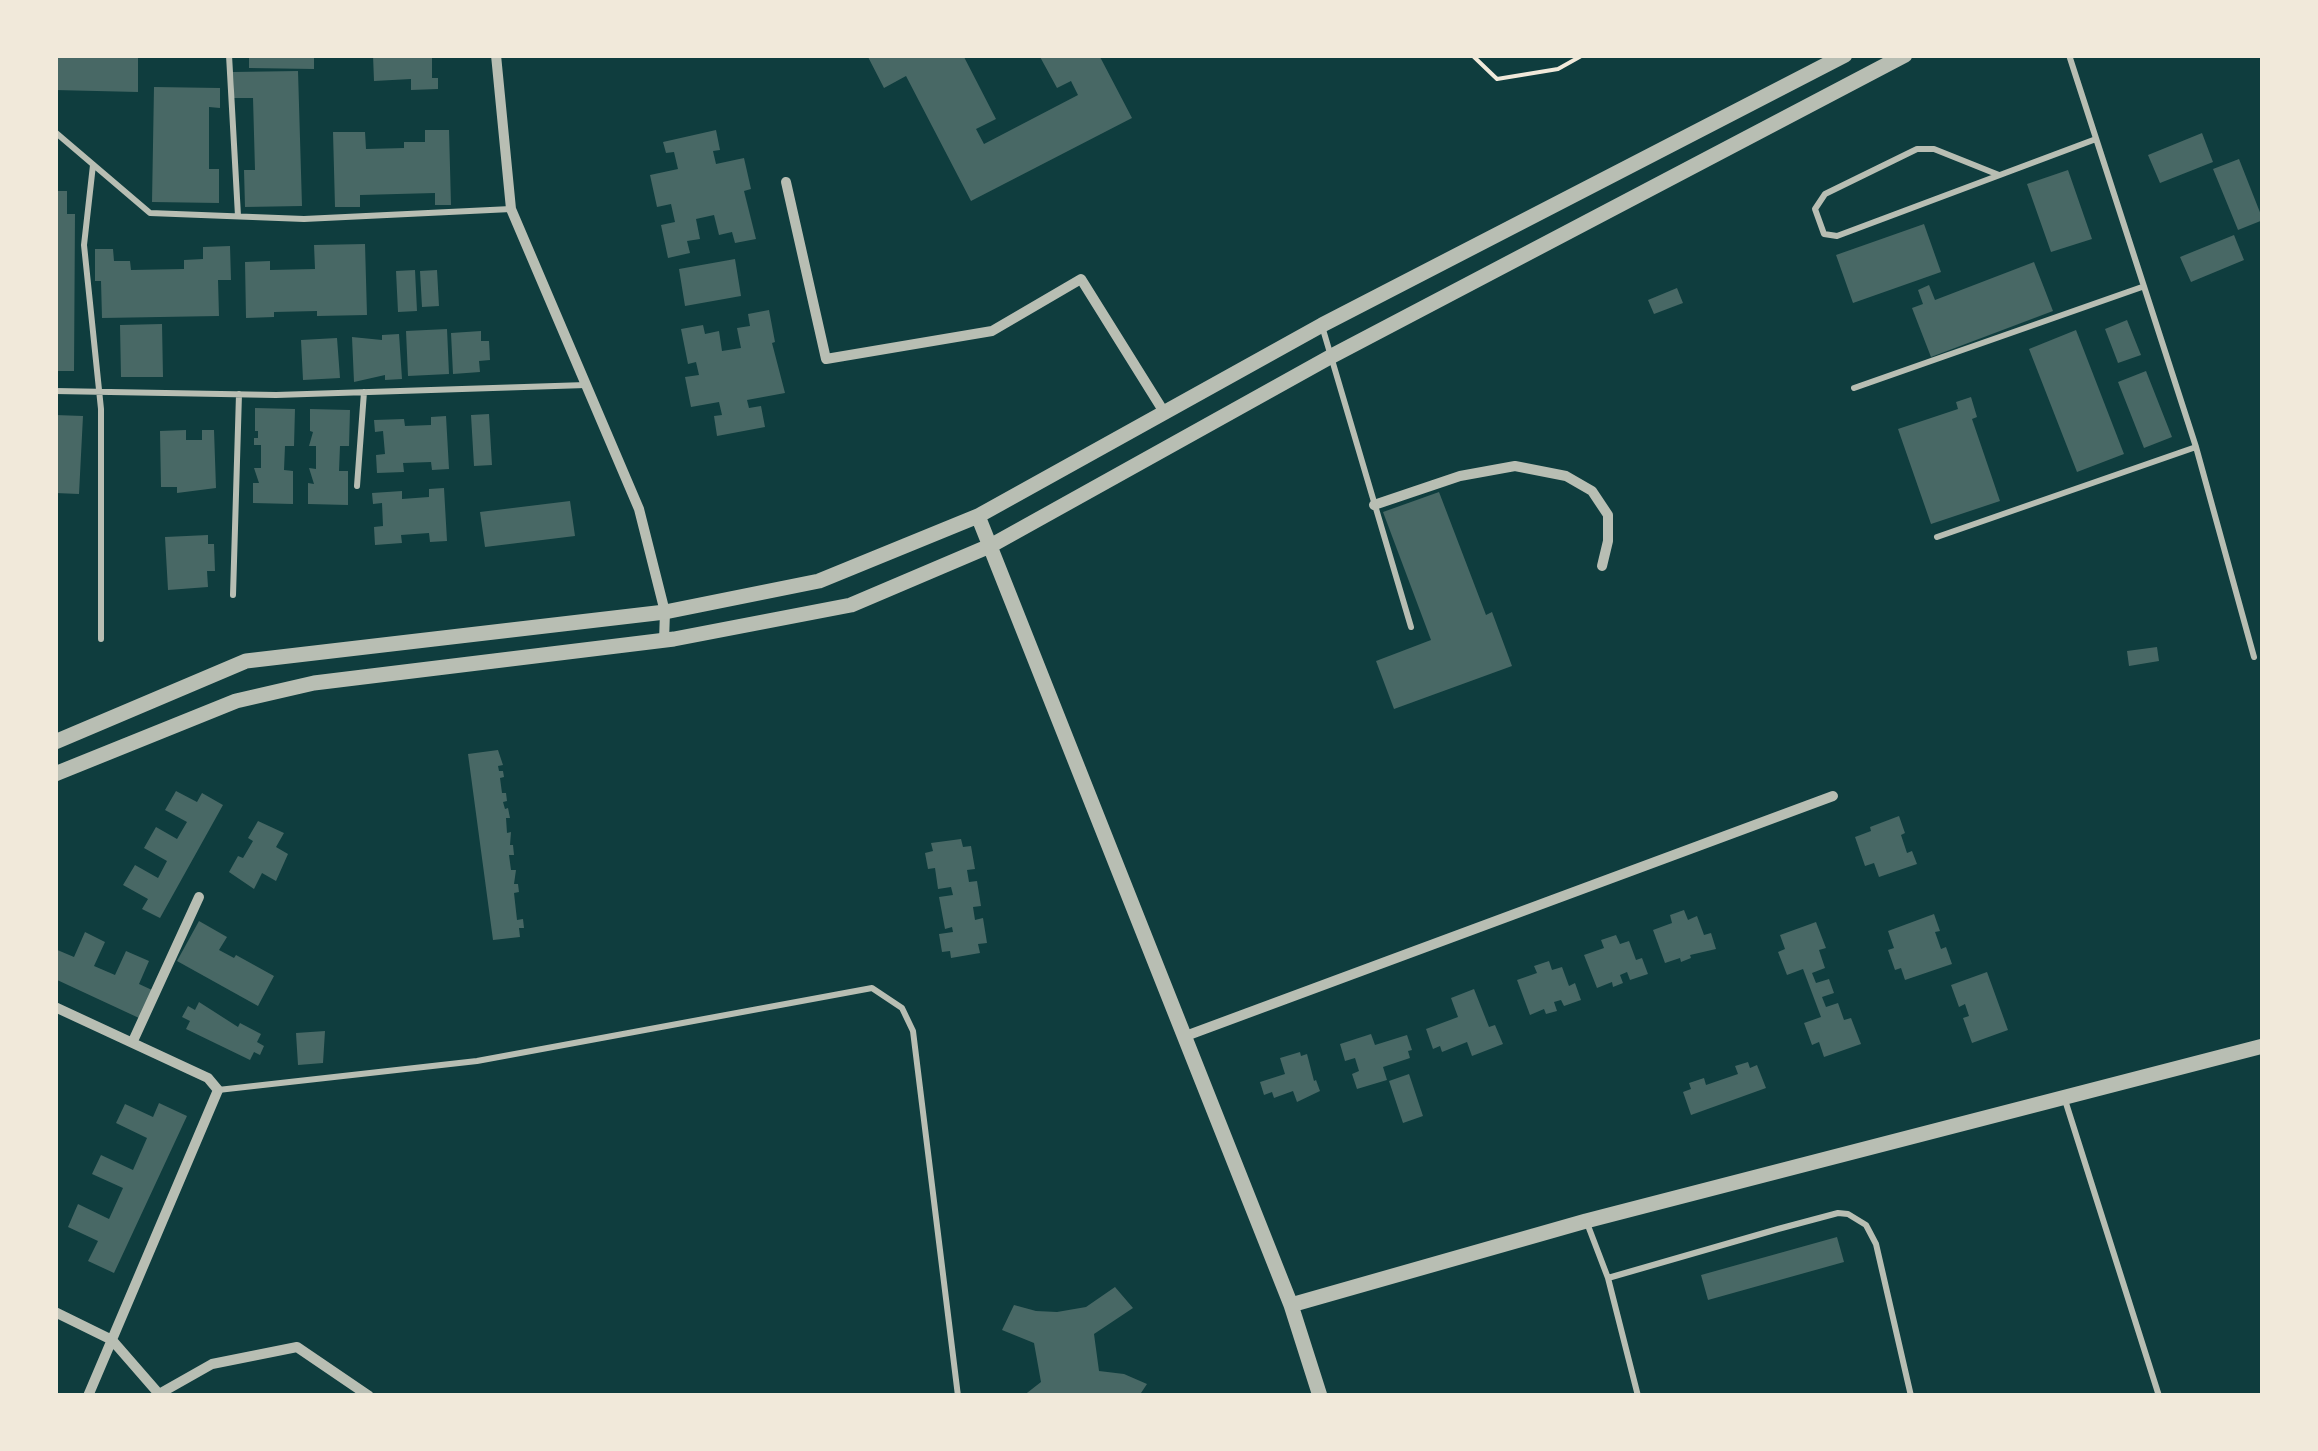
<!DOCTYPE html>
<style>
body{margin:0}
#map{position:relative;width:2318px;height:1451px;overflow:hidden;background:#0f3d3e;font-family:Lora,serif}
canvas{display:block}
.frame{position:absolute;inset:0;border:58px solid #f1e9da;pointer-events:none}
</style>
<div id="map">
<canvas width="2318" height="1451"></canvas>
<div class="frame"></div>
</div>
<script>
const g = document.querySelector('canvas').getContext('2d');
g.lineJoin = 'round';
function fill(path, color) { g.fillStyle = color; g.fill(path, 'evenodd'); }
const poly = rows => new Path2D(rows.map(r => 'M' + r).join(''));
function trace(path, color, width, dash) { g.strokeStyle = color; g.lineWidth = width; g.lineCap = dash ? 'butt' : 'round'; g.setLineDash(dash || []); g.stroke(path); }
fill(poly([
 [55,55,138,55,138,92,55,90],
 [249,55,314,55,314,69,249,68],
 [373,55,432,56,432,78,438,78,438,89,411,90,411,79,374,81],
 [867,55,963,55,996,119,976,129,984,144,1078,95,1071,81,1057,88,1039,55,1099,55,1132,118,971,201,906,76,884,88],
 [298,71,302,206,245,207,244,170,255,170,253,98,234,98,233,72],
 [154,87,220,88,220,108,209,107,209,169,219,169,219,203,152,202],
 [425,130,449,130,451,205,435,205,435,193,360,195,360,207,335,207,333,132,365,132,366,149,404,148,404,142,425,142],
 [716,130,720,150,713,151,716,164,744,158,751,189,744,191,756,239,735,243,732,232,719,235,714,215,696,219,700,239,687,241,690,253,668,258,661,225,675,222,671,204,657,207,650,175,678,169,674,152,666,153,663,142],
 [2202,133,2213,162,2160,183,2148,155],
 [2239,159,2263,220,2238,230,2213,169],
 [2068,170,2092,239,2051,252,2027,184],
 [55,191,67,191,67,214,75,214,74,371,55,371],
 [1924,224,1941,272,1853,303,1836,255],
 [2234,235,2244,260,2191,282,2180,257],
 [365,244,367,315,317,316,317,311,274,312,274,317,246,318,245,262,270,261,270,270,315,269,314,245],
 [230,246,231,280,218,280,219,316,102,318,101,281,95,281,95,249,113,249,114,261,130,261,131,270,184,269,184,260,203,259,203,247],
 [735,259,741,296,685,306,679,269],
 [2034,262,2053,311,1931,357,1912,308,1923,304,1918,290,1929,285,1935,300],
 [415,270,417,311,398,312,396,271],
 [437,270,439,306,422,307,420,271],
 [1677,288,1683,303,1654,314,1648,300],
 [769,310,775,342,772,343,785,393,747,400,749,408,761,406,765,427,717,436,714,416,722,415,719,402,691,407,685,377,699,375,696,362,688,364,681,329,703,325,705,334,719,331,722,351,741,348,737,328,750,326,748,314],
 [2127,320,2141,355,2118,363,2105,329],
 [162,324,163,377,121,377,120,325],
 [447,329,449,374,408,376,406,331],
 [2076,330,2124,454,2077,472,2029,349],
 [481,331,481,341,489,341,490,360,479,361,480,372,453,374,451,333],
 [399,334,402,379,385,380,385,375,354,382,352,337,382,340,382,335],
 [337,338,340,378,303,380,301,340],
 [2146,371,2172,437,2144,448,2118,382],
 [1971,397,1977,417,1972,419,2000,501,1931,524,1898,429,1958,409,1956,402],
 [255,408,295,409,294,446,285,446,284,470,293,471,293,504,253,503,253,483,259,483,254,468,261,468,261,445,254,445,254,438,258,438,258,431,255,431],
 [310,409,350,410,349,446,340,446,339,471,348,471,348,505,308,504,308,483,314,484,309,468,316,469,316,446,309,446,313,432,310,431],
 [489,414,492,465,474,466,471,415],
 [55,415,83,416,79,494,55,493],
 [446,416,449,469,432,470,431,462,403,463,404,472,377,473,376,455,385,454,383,431,375,432,374,420,404,419,405,426,431,425,431,417],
 [186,430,186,440,202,440,202,430,214,430,216,488,177,493,177,487,161,487,160,431],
 [444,488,447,541,430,542,429,533,401,535,402,543,375,545,374,527,383,526,382,503,373,504,372,493,402,491,402,499,429,497,429,489],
 [1439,492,1486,615,1492,612,1512,666,1394,709,1376,661,1431,640,1383,512],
 [570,501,575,536,485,547,480,512],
 [208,535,208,544,214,544,215,571,207,571,208,587,168,590,165,537],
 [2157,647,2159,661,2129,666,2127,651],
 [498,750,503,765,498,766,499,771,503,771,504,777,500,778,502,793,506,793,507,801,503,802,505,809,508,808,510,818,506,818,507,833,511,832,510,845,513,845,514,855,509,855,511,870,516,870,514,884,518,884,519,892,514,893,517,920,523,919,524,928,519,928,520,937,493,940,468,754],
 [176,791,197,802,202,793,223,805,160,918,142,909,148,899,123,885,135,865,158,878,167,861,144,848,156,827,177,839,187,822,165,810],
 [1899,816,1905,833,1901,835,1907,853,1912,851,1917,864,1879,877,1874,863,1865,866,1855,837,1871,831,1870,827],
 [258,821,284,833,276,847,288,854,276,881,262,873,254,889,229,872,238,856,243,858,253,841,248,838],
 [961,839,963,847,971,846,975,869,967,870,969,882,977,881,981,906,973,907,975,920,983,918,987,943,978,944,980,953,951,958,950,951,942,952,939,934,953,932,952,927,945,929,939,897,953,895,951,887,938,889,935,868,928,869,925,853,933,851,931,843],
 [1684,910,1688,920,1697,916,1704,935,1711,933,1716,949,1690,955,1691,958,1681,962,1680,958,1665,963,1653,930,1672,923,1670,915],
 [1934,914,1940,931,1935,932,1941,949,1946,947,1952,964,1905,980,1901,968,1895,970,1888,950,1894,948,1888,931],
 [199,921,227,937,219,950,234,958,236,955,274,976,258,1006,177,961],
 [1816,922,1826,948,1819,950,1825,968,1812,973,1816,983,1829,979,1834,993,1822,997,1826,1007,1838,1003,1844,1020,1851,1018,1861,1044,1824,1057,1819,1042,1812,1045,1804,1023,1821,1017,1803,969,1787,975,1778,952,1785,949,1780,935],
 [85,932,105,942,94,966,115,975,126,951,149,961,139,984,152,990,139,1018,55,979,55,949,74,957],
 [1616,935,1620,944,1629,941,1636,960,1642,958,1648,974,1630,980,1627,972,1620,975,1623,983,1613,987,1612,982,1597,988,1584,955,1604,948,1601,940],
 [1549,961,1552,970,1562,967,1569,986,1575,983,1581,1000,1564,1006,1561,1000,1554,1002,1557,1011,1546,1014,1544,1009,1530,1015,1517,980,1537,973,1534,966],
 [1987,972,2008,1030,1972,1043,1963,1018,1969,1016,1965,1004,1959,1007,1951,985],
 [1474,989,1489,1027,1495,1025,1503,1044,1472,1056,1467,1042,1442,1052,1440,1046,1433,1049,1426,1029,1458,1017,1451,998],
 [199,1002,238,1027,240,1023,261,1034,257,1042,264,1046,260,1055,254,1052,250,1060,186,1029,190,1021,182,1017,188,1006,195,1010],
 [325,1031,323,1063,298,1065,296,1033],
 [1371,1034,1375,1045,1407,1035,1412,1050,1408,1051,1410,1058,1383,1067,1387,1080,1357,1089,1352,1074,1359,1071,1355,1058,1345,1061,1340,1044],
 [1300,1052,1301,1056,1307,1054,1314,1081,1316,1080,1320,1091,1297,1102,1293,1091,1274,1098,1272,1092,1264,1095,1260,1082,1285,1074,1280,1058],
 [1748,1062,1750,1068,1757,1065,1766,1088,1691,1115,1683,1092,1691,1089,1689,1083,1704,1078,1706,1085,1738,1074,1735,1066],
 [1409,1074,1423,1116,1403,1123,1389,1081],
 [159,1103,187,1116,114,1273,88,1261,98,1241,68,1227,78,1204,109,1219,123,1188,92,1174,101,1155,133,1170,147,1138,116,1123,125,1104,153,1117],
 [1837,1237,1844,1262,1708,1300,1701,1275],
 [1115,1287,1133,1308,1094,1334,1099,1371,1124,1374,1147,1384,1139,1396,1023,1396,1041,1382,1034,1343,1002,1330,1014,1305,1036,1311,1057,1312,1086,1307]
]), '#486865');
trace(poly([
 [1472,55,1497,79,1558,69,1583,55]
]), '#f1e9da', 4);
trace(poly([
 [229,55,238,216],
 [2069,55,2196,447,2254,657],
 [55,132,150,213,304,219,511,209],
 [93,165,84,245,101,409,101,639],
 [1999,175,1934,149,1917,149,1825,194,1815,209,1824,234,1837,236,2096,139],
 [1322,326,1411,627],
 [1854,388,2142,287],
 [55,391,276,395,586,385],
 [357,486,364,392],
 [1937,537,2196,447],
 [233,595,239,394],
 [218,1090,477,1061,872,988,902,1008,913,1031,958,1396],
 [2065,1100,2159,1396],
 [1587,1223,1608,1278,1638,1396],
 [1608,1278,1778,1229,1838,1213,1848,1214,1866,1225,1876,1244,1911,1396]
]), '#b8beb3', 6);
trace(poly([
 [496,55,511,209,639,509,665,612,664,641],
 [786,182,826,359,992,331,1081,279,1164,412],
 [1374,505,1460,476,1515,466,1566,476,1592,491,1608,515,1608,541,1602,566],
 [55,1007,208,1078,218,1090,88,1396],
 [1183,1037,1833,796],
 [133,1041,199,897],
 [55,1312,112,1340,159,1394,212,1364,297,1347,369,1396]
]), '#b8beb3', 10);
trace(poly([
 [978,516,1291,1305,1320,1396],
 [55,742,246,661,665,612,819,581,978,516,1322,325,1845,55],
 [55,774,236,701,314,683,674,639,851,605,992,545,1330,357,1905,55],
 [1291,1305,1586,1221,2263,1046]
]), '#b8beb3', 15);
</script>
